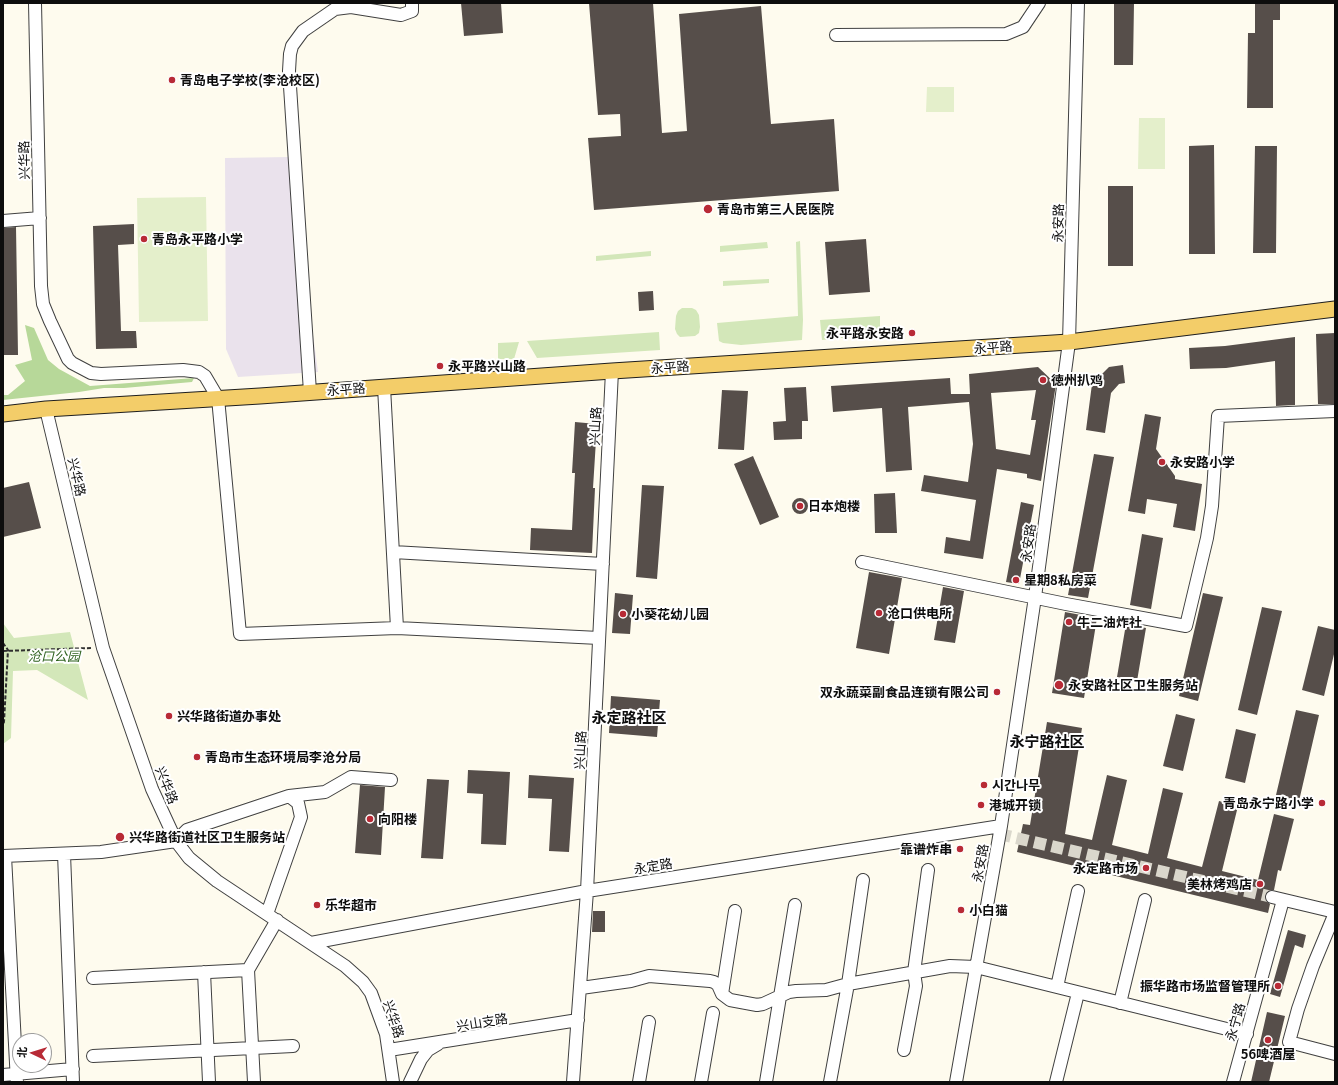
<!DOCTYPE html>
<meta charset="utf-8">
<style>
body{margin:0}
#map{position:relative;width:1338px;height:1085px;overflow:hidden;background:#fefbee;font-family:Georgia,"Noto Sans SC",serif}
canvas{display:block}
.frame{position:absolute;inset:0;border:4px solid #0d0d0d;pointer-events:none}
.north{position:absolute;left:12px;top:1033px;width:40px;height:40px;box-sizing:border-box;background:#fff;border:1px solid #9e9e9e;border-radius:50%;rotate:274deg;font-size:11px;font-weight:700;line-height:16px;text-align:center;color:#0d0d0d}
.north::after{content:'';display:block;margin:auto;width:14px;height:18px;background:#b82a36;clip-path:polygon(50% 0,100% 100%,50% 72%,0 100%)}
</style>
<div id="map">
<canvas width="1338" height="1085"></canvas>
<div class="frame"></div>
<div class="north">北</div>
</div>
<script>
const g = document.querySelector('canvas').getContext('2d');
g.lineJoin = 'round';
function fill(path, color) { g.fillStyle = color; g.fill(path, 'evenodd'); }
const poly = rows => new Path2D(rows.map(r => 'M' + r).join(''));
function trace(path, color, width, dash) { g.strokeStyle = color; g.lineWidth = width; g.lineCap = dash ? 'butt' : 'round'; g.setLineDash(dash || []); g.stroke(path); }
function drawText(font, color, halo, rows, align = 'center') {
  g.font = font + ' Georgia,"Noto Sans SC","Noto Sans KR",serif'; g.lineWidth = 4; g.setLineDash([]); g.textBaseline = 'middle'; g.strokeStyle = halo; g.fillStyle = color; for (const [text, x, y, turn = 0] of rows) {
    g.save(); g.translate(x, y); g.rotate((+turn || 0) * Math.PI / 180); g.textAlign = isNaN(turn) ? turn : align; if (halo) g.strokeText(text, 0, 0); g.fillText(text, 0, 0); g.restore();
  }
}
fill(poly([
 [289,157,318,372,238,377,226,349,225,158]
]), '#eae2ec');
fill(poly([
 [800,241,803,320,802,340,741,345,723,343,719,341,717,323,798,316,796,242],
 [767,242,768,248,720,252,720,246],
 [651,251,651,256,596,261,596,256],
 [769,279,769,283,723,286,723,281],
 [682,308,692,308,696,310,699,315,700,327,699,333,695,336,680,337,677,334,675,329,676,316,678,311],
 [880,316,880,334,822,340,820,320],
 [659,332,660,350,537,358,527,341],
 [519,342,514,359,498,359,498,343],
 [3,623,14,638,70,632,88,700,37,670,13,671,11,738,3,744]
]), '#d3e7b9');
fill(poly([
 [25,325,34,328,48,360,59,369,90,386,194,378,192,382,124,388,104,388,79,392,3,400,3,395,8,395,25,381,15,365,32,360]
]), '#b7d899');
fill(poly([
 [927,87,954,87,954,112,926,112],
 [1139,118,1165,118,1165,169,1138,169],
 [206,197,208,321,139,322,137,198]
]), '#e4efcb');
fill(poly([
 [461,3,501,3,503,33,464,36],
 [589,3,653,3,662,133,687,131,679,14,761,6,771,124,834,119,839,191,594,210,588,138,621,136,620,114,598,115],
 [1114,3,1134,3,1133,65,1114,65],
 [1255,3,1280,3,1280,20,1273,20,1273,108,1247,108,1248,33,1255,33],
 [1214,145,1215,254,1189,254,1189,146],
 [1255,146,1277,146,1276,253,1253,253],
 [1108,186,1133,186,1133,266,1108,266],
 [134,224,134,244,118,245,121,331,136,331,137,348,96,349,93,226],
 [16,227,18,355,3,355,3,228],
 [866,239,870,292,829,295,825,242],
 [653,291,654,310,639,311,638,292],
 [1335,333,1335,404,1318,404,1316,334],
 [1295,337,1295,405,1276,406,1275,361,1226,368,1190,369,1189,348,1225,346],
 [1123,365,1125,383,1119,384,1111,393,1105,433,1086,430,1092,384,1109,367],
 [1038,367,1056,384,1041,481,1027,478,1027,474,997,469,983,559,944,553,946,537,970,541,976,500,921,491,924,475,968,482,973,444,969,402,908,407,912,470,886,472,882,408,833,412,831,386,950,378,951,394,970,394,969,374],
 [1036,390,1031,420,1036,420,1030,455,996,449,991,393],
 [806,387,808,421,802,421,802,439,774,440,773,422,786,421,784,388],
 [722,390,748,391,744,450,718,449],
 [1145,414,1161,417,1156,449,1175,476,1175,479,1202,484,1195,531,1173,527,1177,504,1147,499,1145,514,1128,511],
 [575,422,597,424,593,488,595,488,592,553,530,550,531,528,572,530,575,473,572,473],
 [1094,454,1114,457,1088,598,1068,595],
 [753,456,779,517,760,525,734,464],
 [29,482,41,528,3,537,3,488],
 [642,485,664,486,657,579,636,577],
 [895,493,897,533,875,533,874,494],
 '792 506a8 8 0 1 1 16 0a8 8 0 1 1-16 0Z',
 [1021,502,1034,505,1019,584,1006,582],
 [1142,534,1163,538,1151,609,1130,605],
 [869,572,902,578,889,654,856,648],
 [943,587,964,591,955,643,934,640],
 [615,593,633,595,630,634,612,633],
 [1203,593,1223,597,1198,701,1179,696],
 [1262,607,1282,611,1257,715,1238,710],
 [1065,612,1097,618,1084,698,1052,693],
 [1126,624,1146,628,1137,681,1117,677],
 [1318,626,1335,630,1335,650,1324,696,1302,690],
 [611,696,660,700,657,737,609,733],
 [1296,710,1319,715,1299,801,1276,795],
 [1176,714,1195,719,1183,771,1163,766],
 [1047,722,1082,728,1065,834,1092,840,1107,775,1127,780,1112,845,1148,854,1163,788,1183,793,1167,858,1202,867,1219,801,1238,806,1222,871,1258,880,1274,814,1294,819,1281,871,1278,870,1274,890,1270,890,1265,895,1265,900,1270,904,1268,913,1017,852,1023,824,1030,825],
 [1236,729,1256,734,1245,783,1225,778],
 [468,770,510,772,506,845,481,844,483,794,467,793],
 [529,775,574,778,569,852,549,851,552,799,528,798],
 [427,779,449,780,443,859,421,858],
 [360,785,385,787,381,855,355,853],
 [593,911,605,911,605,932,592,932],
 [1288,930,1306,935,1303,948,1295,945,1280,997,1270,994],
 [1267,1012,1285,1016,1269,1082,1251,1082]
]), '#564e4a');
trace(poly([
 [999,834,1272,897]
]), '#dad7cc', 12, [12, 6]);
const minor = poly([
 [35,3,41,286,43,304,50,321,68,359,72,363,91,373,101,374,183,370,199,372,205,376,218,398,240,634,397,628,599,638],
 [351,7,401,15,412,11,412,3],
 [836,35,1006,34,1023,27,1039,3],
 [3,221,40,218],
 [384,387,397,628],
 [310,392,289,71,290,54,292,46,303,31,335,9,351,7,351,3],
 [46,409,103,648,152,789,176,841,189,858,217,881,345,966,363,982,371,993,386,1034,393,1082],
 [393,552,603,564],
 [862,562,1066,604,1186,626,1207,538,1212,506,1218,416,1335,411],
 [64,854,73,1082],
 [3,856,101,852,176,841,187,830,289,796,325,792,351,777,391,780],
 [5,856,17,1082],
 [1272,897,1335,912],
 [1335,913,1313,966,1298,1009,1289,1042,1335,1054],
 [267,914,301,817,298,803,289,796],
 [311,943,587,891,1001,826],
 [204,972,209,1082],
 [93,978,248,970],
 [1057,987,1078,891],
 [581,988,631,981,649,976,710,981,714,982,718,985,722,994,730,1000,757,1005,763,1004,789,992,796,991,826,990,848,984,950,966,976,967,1247,1034],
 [722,994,735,911],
 [1120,1003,1145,900],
 [389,1050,578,1020],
 [904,1050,916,986,914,972,928,870],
 [93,1056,293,1046],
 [3,1075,73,1069],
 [254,1082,248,970,277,920],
 [410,1082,421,1059,428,1050,438,1044],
 [573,1082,587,891,612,371],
 [639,1082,649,1022],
 [701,1082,713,1013],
 [766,1082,795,905],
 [830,1082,848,984,863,880],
 [956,1082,1001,826,1035,597,1069,342,1078,3],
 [1056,1082,1078,993],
 [1233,1082,1283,900]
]);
const major = poly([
 [3,414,46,409,260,396,612,371,1069,342,1335,309]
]);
trace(minor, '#404040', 14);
trace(major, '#1e1e1e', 17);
trace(poly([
 [3,643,8,650,4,722,3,725],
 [3,651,91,648]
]), '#2f2f2f', 2, [4, 2]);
trace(minor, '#fff', 12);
trace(major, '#f3cd69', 15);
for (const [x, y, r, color] of [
 [172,80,4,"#b82a36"],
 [708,209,5,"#b82a36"],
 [144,239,4,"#b82a36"],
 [912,333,4,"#b82a36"],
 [440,366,4,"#b82a36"],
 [1043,380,4,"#b82a36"],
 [1162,462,4,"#b82a36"],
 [800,506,4,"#b82a36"],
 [1016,580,4,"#b82a36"],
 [879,613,4,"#b82a36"],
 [623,614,4,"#b82a36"],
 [1069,622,4,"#b82a36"],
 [1059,685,5,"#b82a36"],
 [997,692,4,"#b82a36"],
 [169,716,4,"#b82a36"],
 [197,757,4,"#b82a36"],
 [984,785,4,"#b82a36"],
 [1322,803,4,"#b82a36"],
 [981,805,4,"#b82a36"],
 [370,819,4,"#b82a36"],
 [120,837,5,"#b82a36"],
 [960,849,4,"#b82a36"],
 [1146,868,4,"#b82a36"],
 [1260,884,4,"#b82a36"],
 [317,905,4,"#b82a36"],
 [961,910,4,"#b82a36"],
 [1278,986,4,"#b82a36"],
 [1268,1040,4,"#b82a36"]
]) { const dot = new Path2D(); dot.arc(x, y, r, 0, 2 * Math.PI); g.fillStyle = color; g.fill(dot); trace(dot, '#fff', 1.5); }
drawText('bold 13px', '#0d0d0d', '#fff', [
 ["青岛电子学校(李沧校区)",180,80],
 ["青岛市第三人民医院",717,209],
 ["青岛永平路小学",152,239],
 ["永平路永安路",904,333,"right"],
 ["永平路兴山路",448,366],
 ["徳州扒鸡",1051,380],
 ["永安路小学",1170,462],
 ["日本炮楼",808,506],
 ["星期8私房菜",1024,580],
 ["沧口供电所",887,613],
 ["小葵花幼儿园",631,614],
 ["牛二油炸社",1077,622],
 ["永安路社区卫生服务站",1068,685],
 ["双永蔬菜副食品连锁有限公司",989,692,"right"],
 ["兴华路街道办事处",177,716],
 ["青岛市生态环境局李沧分局",205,757],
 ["시간나무",992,785],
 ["青岛永宁路小学",1314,803,"right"],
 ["港城开锁",989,805],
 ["向阳楼",378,819],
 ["兴华路街道社区卫生服务站",129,837],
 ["靠谱炸串",952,849,"right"],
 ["永定路市场",1138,868,"right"],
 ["美林烤鸡店",1252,884,"right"],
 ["乐华超市",325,905],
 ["小白猫",969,910],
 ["振华路市场监督管理所",1270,986,"right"],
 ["56啤酒屋",1268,1054,"center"]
], 'left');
drawText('13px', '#0d0d0d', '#fff', [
 ["兴华路",24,160,-91],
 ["永安路",1058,223,-89],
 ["永平路",993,347,-4],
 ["永平路",670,367,-4],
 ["永平路",346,389,-4],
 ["兴山路",595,426,-87],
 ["兴华路",77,477,77],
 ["永安路",1028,543,-82],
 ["兴山路",580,750,-87],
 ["兴华路",167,785,68],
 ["永安路",980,863,-80],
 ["永定路",653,866,-9],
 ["兴华路",394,1019,72],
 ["兴山支路",482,1022,-9],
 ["永宁路",1235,1022,-74]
]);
drawText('italic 13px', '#306320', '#fff', [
 ["沧口公园",54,656]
]);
drawText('bold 15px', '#0d0d0d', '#fff', [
 ["永定路社区",629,717],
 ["永宁路社区",1047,741]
]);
</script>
